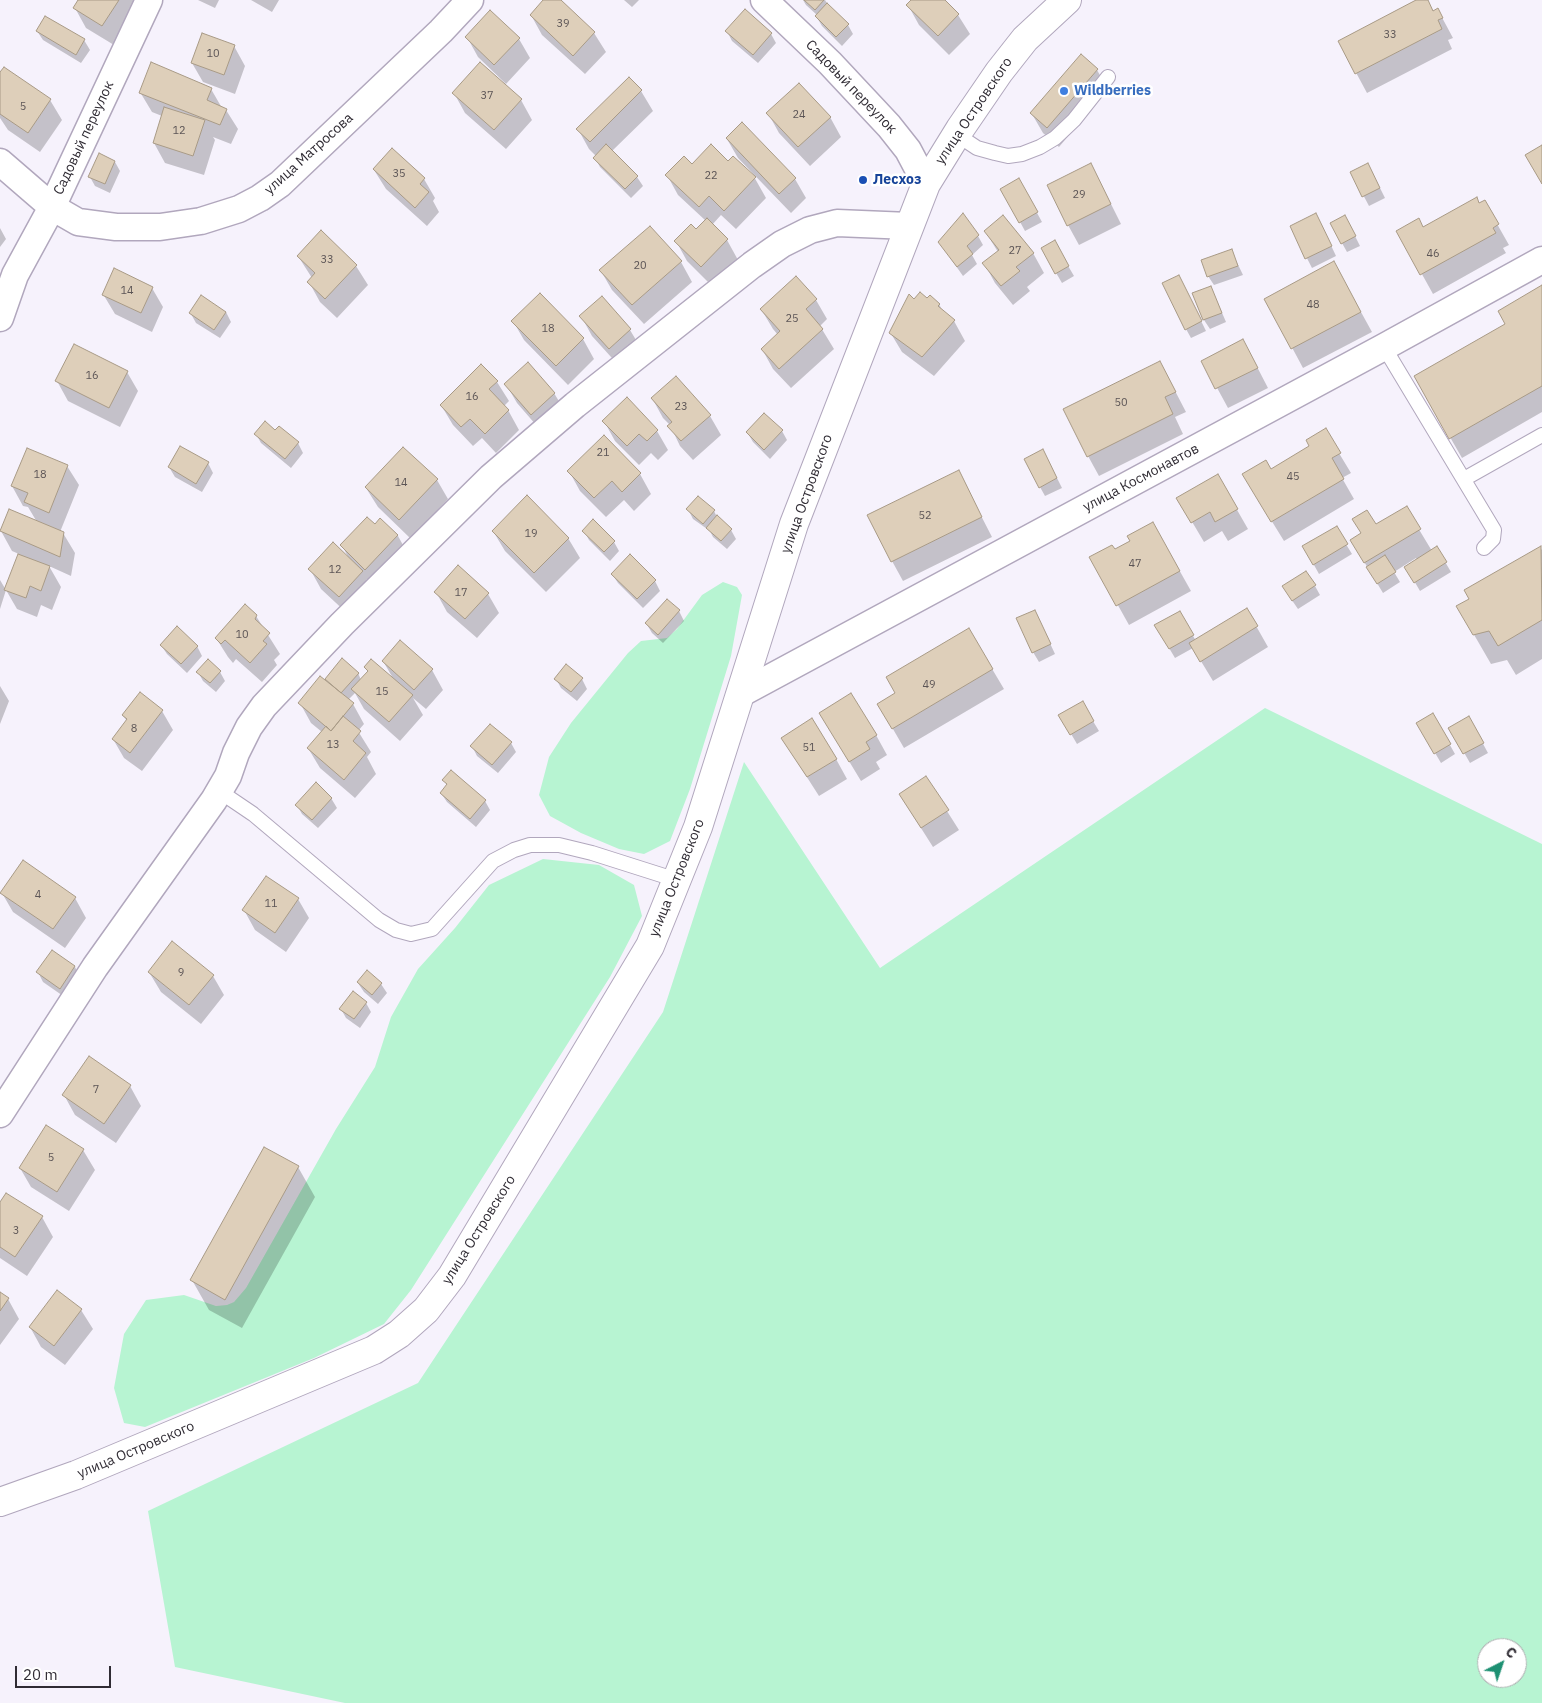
<!DOCTYPE html>
<meta charset="utf-8">
<style>
body{margin:0}
#map{position:relative;width:1542px;height:1703px;overflow:hidden;background:#f6f2fc;font-family:"IBM Plex Sans",sans-serif}
canvas{display:block}
.north{position:absolute;left:1477px;top:1638px;width:50px;height:50px;box-sizing:border-box;background:#fff;border:1px solid #acabae;border-radius:50%;rotate:41deg;font-size:14px;font-weight:700;line-height:20px;text-align:center;color:#302c34}
.north::after{content:'';display:block;margin:auto;width:18px;height:22px;background:#1d9072;clip-path:polygon(50% 0,100% 100%,50% 72%,0 100%)}
.scale{position:absolute;left:15px;top:1666px;width:96px;height:22px;box-sizing:border-box;border:2px solid #302c34;border-top:0;padding-left:6px;font-size:15px;line-height:18px;white-space:nowrap;color:#302c34;-webkit-text-stroke:4px #fff;paint-order:stroke}
</style>
<div id="map">
<canvas width="1542" height="1703"></canvas>
<div class="north">С</div>
<div class="scale">20 m</div>
</div>
<script>
const g = document.querySelector('canvas').getContext('2d');
g.lineJoin = 'round';
function fill(path, color) { g.fillStyle = color; g.fill(path, 'evenodd'); }
const poly = rows => new Path2D(rows.map(r => 'M' + r).join(''));
function trace(path, color, width, dash) { g.strokeStyle = color; g.lineWidth = width; g.lineCap = dash ? 'butt' : 'round'; g.setLineDash(dash || []); g.stroke(path); }
function drawText(font, color, halo, rows, align = 'center') {
  g.font = font + ' "IBM Plex Sans",sans-serif'; g.lineWidth = 5; g.setLineDash([]); g.textBaseline = 'middle'; g.strokeStyle = halo; g.fillStyle = color; for (const [text, x, y, turn = 0] of rows) {
    g.save(); g.translate(x, y); g.rotate((+turn || 0) * Math.PI / 180); g.textAlign = isNaN(turn) ? turn : align; if (halo) g.strokeText(text, 0, 0); g.fillText(text, 0, 0); g.restore();
  }
}
fill(poly([
 [723,582,737,587,742,595,731,656,690,789,670,841,644,854,619,849,581,833,550,816,539,795,549,757,571,723,628,653,641,641,667,638,677,629,702,595],
 [1265,708,1542,844,1542,1703,345,1703,175,1667,148,1511,418,1383,663,1012,744,762,880,968],
 [1487,1648,1517,1648,1517,1678,1487,1678],
 [543,859,599,865,634,885,642,916,610,977,411,1290,384,1324,314,1358,145,1427,124,1423,114,1388,124,1334,146,1300,184,1295,216,1306,227,1305,234,1302,246,1288,336,1129,375,1067,391,1017,418,969,455,928,489,885]
]), '#b7f4d2');
fill(poly([
 [80,0,142,0,114,45,86,28,75,8],
 [198,0,219,0,215,8],
 [251,0,279,0,272,12],
 [545,0,559,0,594,33,606,52,585,74,542,35,531,15],
 [624,0,639,0,632,7],
 [803,0,825,0,830,8,848,25,853,34,842,46,822,26,816,16,817,15,806,5],
 [913,0,943,0,958,15,970,34,949,55,919,25,908,5],
 [1419,0,1427,0,1434,12,1438,10,1453,38,1448,40,1452,49,1367,93,1339,41],
 [37,31,84,40,90,50,81,63,43,40],
 [727,31,771,34,776,43,758,63,732,41],
 [467,37,519,39,530,58,506,84,478,57],
 [234,46,245,66,235,94,203,82,192,63],
 [4,68,50,100,62,120,40,152,8,130,0,118,0,74],
 [1097,70,1108,89,1059,147,1043,133,1032,114],
 [629,79,641,91,653,111,612,151,637,177,643,186,631,198,600,167,595,158,596,156,589,149,578,129],
 [211,89,222,108,226,110,238,129,231,144,213,137,215,140,204,175,165,163,154,143,162,116,152,112,140,92],
 [454,93,521,100,532,120,506,149,465,113],
 [768,113,830,117,841,137,810,166,779,133],
 [727,139,795,179,806,198,791,213,738,158],
 [115,162,120,171,110,193,95,186,90,177],
 [728,163,753,175,766,198,736,229,721,215,712,225,727,240,738,260,712,286,687,261,676,241,696,231,706,221,678,195,667,175,692,166],
 [374,170,424,179,435,198,433,201,439,212,427,226,386,189],
 [1351,172,1373,174,1385,198,1369,206],
 [1019,180,1042,222,1025,231,1002,189],
 [1101,184,1121,224,1079,245,1068,225],
 [1484,201,1509,245,1503,248,1506,253,1433,294,1398,231,1423,228],
 [1321,224,1336,256,1312,268,1291,227],
 [1350,226,1360,246,1347,252,1342,243],
 [0,228,6,239,0,247],
 [649,228,681,262,692,282,644,324,612,290,601,271],
 [985,231,1033,253,1044,273,1027,287,1030,291,1013,305,995,283,984,263,998,252],
 [978,236,983,245,972,255,977,264,963,276,939,242],
 [1054,242,1074,276,1062,283,1042,249],
 [1231,250,1243,275,1214,285,1208,276],
 [298,256,356,266,368,285,337,318,320,302,309,282,312,278],
 [1179,276,1206,331,1191,338,1186,329],
 [1345,283,1372,332,1303,368,1266,299],
 [1211,287,1226,322,1210,329,1204,320],
 [1542,287,1542,412,1462,458,1415,376,1507,324],
 [152,288,163,307,152,332,115,314,103,294],
 [540,294,583,339,594,359,568,385,524,340,513,321],
 [602,298,630,330,642,350,621,368,592,336,581,316],
 [927,299,939,304,943,312,954,321,965,341,934,376,902,352,890,332,914,301],
 [816,300,827,319,820,326,834,349,791,388,773,369,762,349,778,335,773,329,761,309],
 [226,312,231,322,220,338,196,323,191,314],
 [1254,361,1268,388,1228,408,1203,362],
 [1160,362,1186,412,1175,417,1183,434,1099,476,1088,456],
 [127,372,138,391,120,427,68,401,57,381],
 [497,382,509,401,504,406,508,410,519,430,496,453,482,438,473,446,453,425,441,405],
 [506,384,554,393,566,413,543,433,517,403],
 [652,398,710,416,721,435,693,460,680,446,670,425,663,418],
 [604,421,657,431,668,450,658,460,651,453,639,465,615,441],
 [279,427,298,443,303,453,291,468,261,443,256,434,275,432],
 [1325,430,1351,473,1342,478,1354,499,1284,541,1255,494,1270,471,1311,446],
 [782,431,787,440,770,459,753,442,747,432],
 [604,437,640,474,651,494,634,511,624,500,606,517,580,491,569,471],
 [1048,460,1062,488,1045,496,1040,487],
 [208,463,213,473,202,492,175,477,169,467],
 [67,466,79,485,60,532,63,533,75,553,71,576,49,566,61,587,52,610,41,605,37,617,17,609,6,590,0,609,0,580,6,590,19,554,12,551,1,531,37,522,28,507,23,506,12,486],
 [958,471,992,537,903,581,892,561],
 [1217,475,1248,529,1228,541,1222,531,1204,542,1178,498],
 [437,480,448,499,411,539,378,507,366,488],
 [1406,508,1432,551,1437,548,1451,572,1420,591,1406,567,1417,560,1416,558,1394,572,1400,582,1383,593,1363,560,1375,526],
 [688,509,714,511,717,517,731,530,736,539,727,549,713,537,710,531,693,519],
 [381,520,398,536,409,556,377,589,366,579,373,591,350,616,321,589,310,569,349,559,342,545,375,526],
 [1336,528,1352,554,1319,574,1304,547],
 [493,531,568,538,580,558,546,592,505,551],
 [584,531,614,542,619,551,610,561,589,540],
 [1132,541,1164,543,1191,591,1129,625,1091,557,1114,551],
 [1540,548,1542,550,1542,659,1516,675,1507,660,1491,664,1458,607],
 [612,574,655,581,660,591,643,608,618,583],
 [1315,586,1320,595,1298,609,1289,596],
 [436,592,488,594,499,613,477,638,447,612],
 [246,606,256,616,280,654,274,660,277,665,262,682,236,659,233,663,228,657,216,638],
 [1247,610,1268,647,1213,681,1193,648,1175,658,1156,626,1179,612,1196,641],
 [679,611,684,621,663,643,652,633,646,623],
 [1035,611,1055,654,1039,662,1033,652],
 [969,630,1004,689,904,748,879,705,897,694],
 [161,645,197,646,202,656,187,673,167,654],
 [383,661,432,670,443,690,426,709,413,698,423,715,400,741,364,709,355,693,348,700,353,704,364,724,358,731,371,752,367,757,376,774,355,798,320,768,308,748,322,732,311,723,300,703,329,685,326,679,358,673,361,680,368,672,365,667,394,680],
 [198,672,220,672,225,681,216,692,203,681],
 [556,679,582,679,587,689,577,701,561,688],
 [0,686,9,701,0,724],
 [1082,703,1099,731,1077,744,1060,715],
 [162,711,173,730,142,771,124,758,113,739,127,721,123,716],
 [1433,715,1455,754,1441,763,1418,724],
 [1469,718,1488,753,1470,763,1450,728],
 [832,733,876,735,887,755,876,762,880,769,861,781],
 [511,743,516,752,498,773,477,756,472,746],
 [794,757,836,759,847,779,819,796],
 [926,778,959,830,933,847,900,795],
 [444,780,485,801,490,810,476,827,447,802,441,793,447,786],
 [331,798,337,808,318,828,302,814,297,805],
 [2,893,75,898,86,918,65,948,13,912],
 [298,899,309,918,286,952,255,930,244,910],
 [52,952,75,967,80,977,66,998,43,982,38,972],
 [149,972,213,976,224,995,201,1024,161,992],
 [358,983,381,984,387,993,378,1004,364,992],
 [366,1003,371,1012,360,1028,346,1018,341,1009],
 [130,1086,141,1106,116,1143,75,1115,64,1095],
 [83,1150,95,1170,69,1211,31,1187,20,1168],
 [298,1167,315,1197,242,1328,209,1310,192,1280],
 [0,1205,42,1217,53,1237,27,1276,0,1258],
 [0,1294,8,1299,19,1319,0,1345],
 [81,1310,93,1329,65,1365,41,1347,30,1327]
]), '#0003');
const building = poly([
 [78,0,119,0,102,26,73,8,78,0],
 [543,0,561,0,595,32,573,56,530,15,543,0],
 [804,0,824,0,815,10,804,0],
 [911,0,945,0,959,14,938,36,906,5,911,0],
 [1416,0,1428,0,1433,11,1438,8,1443,18,1438,20,1442,29,1355,74,1338,41,1416,0],
 [827,3,849,24,836,37,815,16,827,3],
 [745,9,772,33,753,55,725,31,745,9],
 [490,10,520,38,494,65,465,37,490,10],
 [45,16,85,39,76,55,36,31,45,16],
 [202,33,235,45,224,75,191,63,202,33],
 [1081,54,1098,69,1047,128,1030,113,1081,54],
 [151,62,212,88,207,100,227,109,220,125,139,93,151,62],
 [480,62,522,99,494,130,452,93,480,62],
 [4,67,51,99,28,133,0,114,0,72,4,67],
 [629,77,642,90,590,142,576,129,629,77],
 [799,83,831,117,798,147,766,113,799,83],
 [164,107,205,120,193,156,153,143,164,107],
 [742,122,796,178,779,194,726,138,742,122],
 [606,144,638,176,625,189,593,158,606,144],
 [711,144,728,161,733,156,756,177,724,211,709,196,699,207,665,175,684,156,692,164,711,144],
 [1542,145,1542,184,1525,155,1542,145],
 [392,148,425,178,420,184,429,192,415,208,373,169,392,148],
 [99,153,115,161,105,184,88,177,99,153],
 [1091,163,1111,204,1067,226,1047,185,1091,163],
 [1368,163,1380,188,1362,197,1350,172,1368,163],
 [1019,178,1038,212,1019,223,1000,189,1019,178],
 [1477,197,1479,203,1485,200,1499,224,1493,228,1496,233,1420,275,1396,231,1419,218,1423,227,1477,197],
 [963,213,979,235,967,246,973,254,957,267,938,242,963,213],
 [1316,213,1332,246,1305,259,1290,226,1316,213],
 [1003,215,1034,253,1016,267,1020,271,1001,286,982,263,999,250,984,231,1003,215],
 [1345,215,1356,236,1341,244,1330,223,1345,215],
 [707,218,728,239,701,267,674,241,691,224,696,229,707,218],
 [650,226,682,261,632,305,599,270,650,226],
 [321,230,357,265,325,299,307,282,315,273,297,256,321,230],
 [1055,240,1069,266,1055,274,1041,248,1055,240],
 [1232,249,1238,266,1207,277,1201,260,1232,249],
 [1334,261,1361,312,1291,349,1264,299,1334,261],
 [114,268,153,287,141,313,102,295,114,268],
 [1179,275,1202,321,1185,330,1162,283,1179,275],
 [796,276,817,299,806,309,823,329,779,369,761,349,780,331,760,309,796,276],
 [1542,285,1542,386,1449,439,1414,376,1505,324,1498,311,1542,285],
 [1211,286,1222,313,1203,320,1192,293,1211,286],
 [920,292,927,298,930,295,940,304,938,306,955,320,922,357,889,333,909,294,914,299,920,292],
 [540,293,584,338,556,366,511,321,540,293],
 [201,295,226,312,214,330,189,313,201,295],
 [602,296,631,329,609,349,579,316,602,296],
 [1243,339,1258,368,1215,389,1201,361,1243,339],
 [74,344,128,371,109,408,55,381,74,344],
 [1160,361,1176,392,1165,397,1173,414,1087,457,1063,409,1160,361],
 [528,362,555,393,531,415,504,384,528,362],
 [481,364,498,381,489,389,509,410,485,434,470,419,461,427,440,405,481,364],
 [676,376,711,415,681,441,667,426,672,422,651,398,676,376],
 [627,397,658,430,647,441,639,434,627,446,602,421,627,397],
 [764,413,783,430,764,450,746,432,764,413],
 [265,421,275,430,279,426,299,442,285,459,254,434,265,421],
 [1326,428,1341,453,1332,458,1344,479,1271,522,1242,474,1266,460,1271,469,1309,446,1306,440,1326,428],
 [604,435,641,473,622,492,612,481,594,498,567,471,604,435],
 [180,446,209,462,196,484,168,467,180,446],
 [403,447,438,479,399,520,365,487,403,447],
 [27,448,68,465,49,513,24,502,28,493,11,486,27,448],
 [1043,449,1057,478,1039,488,1024,459,1043,449],
 [959,470,982,517,891,562,867,515,959,470],
 [1218,474,1238,509,1215,522,1210,512,1191,523,1176,498,1218,474],
 [527,495,569,538,534,573,492,531,527,495],
 [698,496,715,510,703,524,686,509,698,496],
 [1407,506,1421,529,1364,563,1350,540,1361,533,1352,519,1367,510,1376,524,1407,506],
 [9,509,64,532,60,557,0,531,9,509],
 [717,515,732,529,721,541,706,528,717,515],
 [367,517,375,524,380,518,398,535,365,570,340,545,367,517],
 [593,519,615,541,604,552,582,531,593,519],
 [1153,522,1180,571,1116,606,1089,557,1112,545,1115,549,1130,541,1127,536,1153,522],
 [1337,526,1348,544,1313,565,1302,546,1337,526],
 [333,542,363,571,339,597,308,569,333,542],
 [1437,546,1447,562,1414,583,1404,567,1437,546],
 [1541,546,1542,620,1498,646,1489,631,1473,635,1456,606,1469,599,1464,590,1541,546],
 [18,554,50,566,41,591,30,586,26,598,4,590,18,554],
 [630,554,656,580,637,599,611,574,630,554],
 [1385,555,1396,572,1377,584,1366,567,1385,555],
 [458,565,489,593,465,619,434,592,458,565],
 [1306,571,1316,585,1292,601,1282,586,1306,571],
 [667,599,680,610,658,635,645,623,667,599],
 [245,604,257,615,255,619,270,633,263,641,267,644,250,663,225,640,221,644,215,638,245,604],
 [1247,608,1258,626,1200,662,1189,643,1247,608],
 [1035,610,1051,644,1032,653,1016,618,1035,610],
 [1180,611,1194,635,1169,649,1154,625,1180,611],
 [177,626,198,646,181,664,160,645,177,626],
 [969,628,993,669,892,729,877,704,895,693,886,677,969,628],
 [400,640,433,669,414,690,382,661,400,640],
 [342,658,359,673,341,693,325,679,342,658],
 [208,659,221,671,210,683,196,672,208,659],
 [371,659,413,695,389,722,351,689,368,671,364,667,371,659],
 [566,664,583,678,571,692,554,679,566,664],
 [320,676,354,703,331,731,298,703,320,676],
 [140,692,163,710,130,753,112,739,127,719,122,715,140,692],
 [851,693,877,735,866,742,870,749,849,762,819,713,851,693],
 [1083,701,1094,721,1070,735,1058,715,1083,701],
 [1433,713,1451,744,1434,754,1416,723,1433,713],
 [343,716,361,731,353,741,366,753,344,780,307,748,326,726,331,731,343,716],
 [1469,716,1484,743,1463,754,1448,728,1469,716],
 [812,718,837,759,807,777,781,738,812,718],
 [490,724,512,742,492,765,470,746,490,724],
 [451,770,486,800,470,819,440,793,447,784,442,780,451,770],
 [926,776,949,810,921,828,899,794,926,776],
 [316,782,332,798,312,820,295,805,316,782],
 [23,860,76,897,53,929,0,893,23,860],
 [266,876,299,898,275,933,242,910,266,876],
 [172,941,214,975,189,1005,148,972,172,941],
 [52,950,75,966,60,989,36,972,52,950],
 [367,970,382,983,372,995,357,982,367,970],
 [353,991,367,1002,354,1019,339,1009,353,991],
 [89,1056,131,1085,104,1124,62,1095,89,1056],
 [46,1125,84,1149,57,1192,19,1168,46,1125],
 [264,1147,299,1166,225,1300,190,1280,264,1147],
 [6,1193,43,1216,15,1257,0,1247,0,1202,6,1193],
 [57,1290,82,1309,54,1346,29,1327,57,1290],
 [0,1292,9,1298,0,1311,0,1292]
]);
fill(building, '#decfba');
trace(building, '#a89a86', 1);
const lane = poly([
 [956,134,977,148,995,153,1008,156,1022,154,1040,147,1055,138,1074,120,1108,77],
 [1384,347,1494,530,1493,539,1484,548],
 [1464,479,1542,435],
 [219,791,253,814,379,920,396,930,411,934,432,929,493,861,514,850,530,845,559,845,592,853,677,880]
]);
const street = poly([
 [764,0,830,63,889,126,908,150,926,184],
 [0,162,52,207,78,222,116,227,160,227,201,221,239,209,260,198,280,184,441,31,470,0],
 [0,318,15,275,52,207,149,0],
 [740,694,1384,347,1542,260],
 [0,1114,95,967,214,800,228,776,236,753,249,727,264,706,342,624,491,477,575,405,752,265,782,244,810,230,837,223,909,226]
]);
const secondary = poly([
 [0,1502,76,1475,374,1350,399,1334,426,1310,452,1276,650,946,698,827,794,524,926,184,960,129,999,72,1025,39,1067,0]
]);
trace(lane, '#b1a7bd', 16);
trace(street, '#b1a7bd', 29);
trace(secondary, '#b1a7bd', 30);
trace(lane, '#fff', 14);
trace(street, '#fff', 26);
trace(secondary, '#fff', 28);
for (const [x, y, r, color] of [
 [1064,91,5,"#3f7fe0"],
 [863,180,5,"#1a4fb4"]
]) { const dot = new Path2D(); dot.arc(x, y, r, 0, 2 * Math.PI); g.fillStyle = color; g.fill(dot); trace(dot, '#fff', 2); }
drawText('11px', '#5c5556', null, [
 ["39",563,24],
 ["33",1390,35],
 ["10",213,54],
 ["37",487,96],
 ["5",23,107],
 ["24",799,115],
 ["12",179,131],
 ["35",399,174],
 ["22",711,176],
 ["29",1079,195],
 ["27",1015,251],
 ["46",1433,254],
 ["33",327,260],
 ["20",640,266],
 ["14",127,291],
 ["48",1313,305],
 ["25",792,319],
 ["18",548,329],
 ["16",92,376],
 ["16",472,397],
 ["50",1121,403],
 ["23",681,407],
 ["21",603,453],
 ["18",40,475],
 ["45",1293,477],
 ["14",401,483],
 ["52",925,516],
 ["19",531,534],
 ["47",1135,564],
 ["12",335,570],
 ["17",461,593],
 ["10",242,635],
 ["49",929,685],
 ["15",382,692],
 ["8",134,729],
 ["13",333,745],
 ["51",809,748],
 ["4",38,895],
 ["11",271,904],
 ["9",181,973],
 ["7",96,1090],
 ["5",51,1158],
 ["3",16,1231]
]);
drawText('14px', '#302c34', '#fff', [
 ["Садовый переулок",851,87,46],
 ["улица Островского",974,111,-56],
 ["Садовый переулок",84,138,-65],
 ["улица Матросова",309,154,-42],
 ["улица Космонавтов",1141,478,-28],
 ["улица Островского",807,494,-70],
 ["улица Островского",677,878,-68],
 ["улица Островского",479,1230,-58],
 ["улица Островского",136,1450,-23]
]);
drawText('bold 14px', '#366cbe', '#fff', [
 ["Wildberries",1074,91]
], 'left');
drawText('bold 14px', '#164399', '#fff', [
 ["Лесхоз",873,180]
], 'left');
</script>
